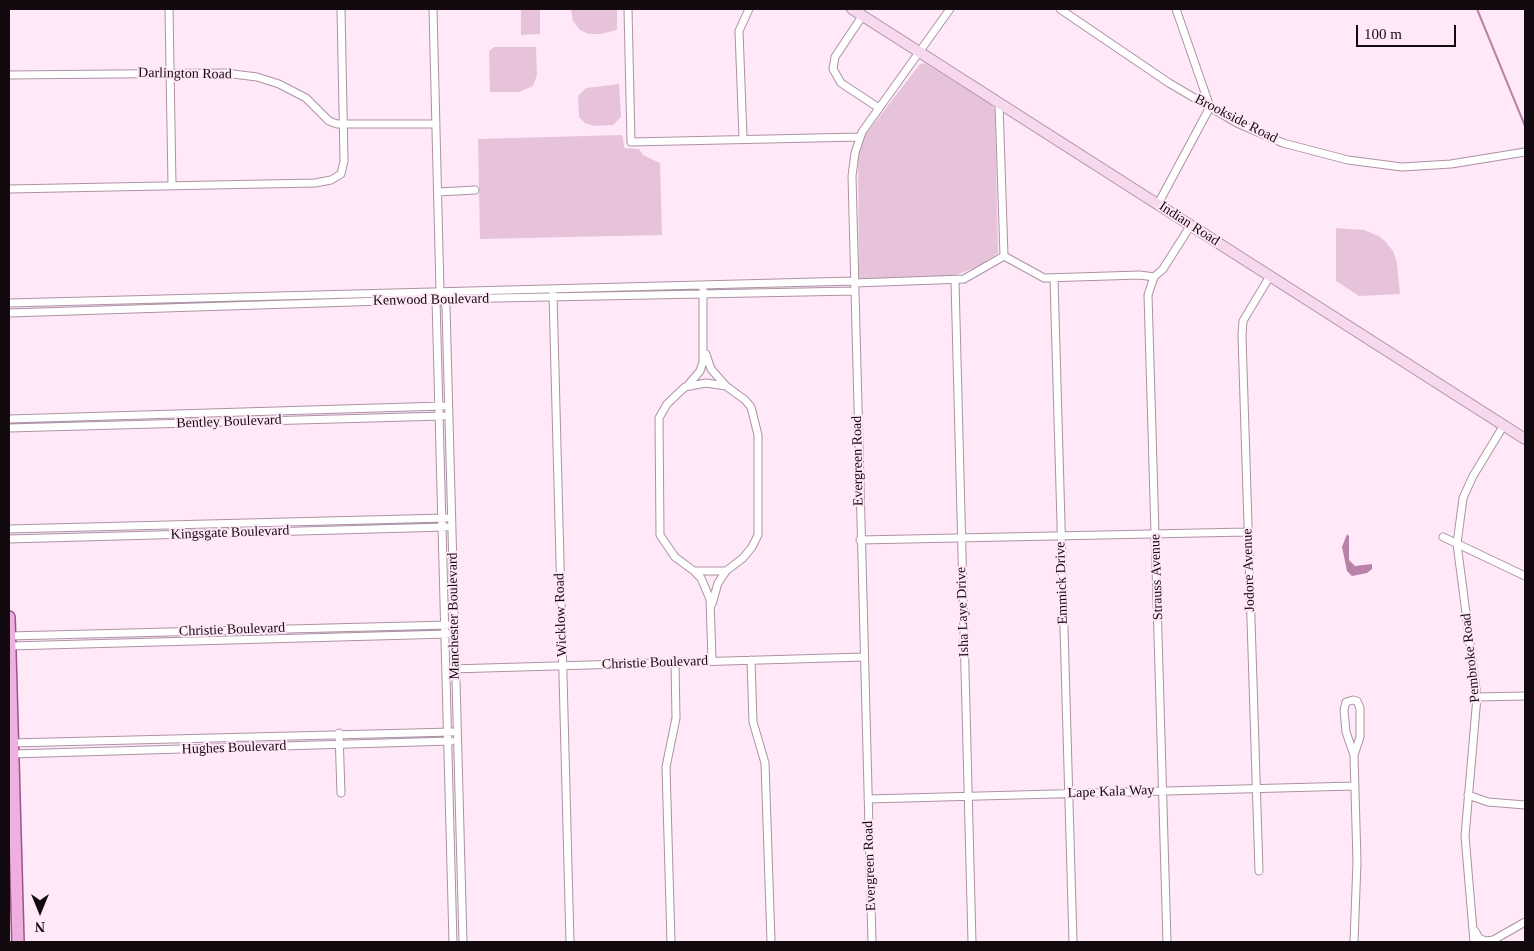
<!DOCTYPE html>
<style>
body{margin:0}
#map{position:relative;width:1534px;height:951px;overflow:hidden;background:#ffe9f8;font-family:"Times New Roman",serif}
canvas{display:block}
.frame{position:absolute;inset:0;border:10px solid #130a10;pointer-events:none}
.north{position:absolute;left:15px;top:886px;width:50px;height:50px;-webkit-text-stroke:4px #ffe9f8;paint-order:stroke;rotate:180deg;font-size:14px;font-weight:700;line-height:20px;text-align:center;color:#130a10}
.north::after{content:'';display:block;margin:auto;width:18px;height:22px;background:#130a10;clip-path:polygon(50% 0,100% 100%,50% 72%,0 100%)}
.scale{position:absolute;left:1356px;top:25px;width:100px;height:22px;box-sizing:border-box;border:2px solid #130a10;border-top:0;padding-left:6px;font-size:15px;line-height:18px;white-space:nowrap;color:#130a10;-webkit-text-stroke:4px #ffe9f8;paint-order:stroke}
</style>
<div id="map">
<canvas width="1534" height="951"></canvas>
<div class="frame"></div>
<div class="north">N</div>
<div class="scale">100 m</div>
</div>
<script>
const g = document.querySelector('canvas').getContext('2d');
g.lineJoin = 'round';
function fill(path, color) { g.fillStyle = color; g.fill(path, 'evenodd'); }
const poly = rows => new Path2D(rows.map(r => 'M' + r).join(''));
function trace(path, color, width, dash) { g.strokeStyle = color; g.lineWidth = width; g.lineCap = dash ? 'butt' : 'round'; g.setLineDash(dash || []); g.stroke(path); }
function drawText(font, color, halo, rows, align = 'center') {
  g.font = font + ' "Times New Roman",serif'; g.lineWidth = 4; g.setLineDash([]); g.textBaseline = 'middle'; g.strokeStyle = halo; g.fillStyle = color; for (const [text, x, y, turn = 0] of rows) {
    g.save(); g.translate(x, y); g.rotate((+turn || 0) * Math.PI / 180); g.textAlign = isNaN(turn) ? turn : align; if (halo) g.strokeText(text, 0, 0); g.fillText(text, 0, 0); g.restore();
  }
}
fill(poly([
 [521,9,540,9,540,34,521,35],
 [571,9,617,9,617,30,601,34,589,34,580,30,573,21],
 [494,47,536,47,537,75,533,86,519,92,490,92,489,51],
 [925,63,992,105,995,110,998,253,979,266,954,276,859,279,858,155,866,134,920,64],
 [619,84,621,117,613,125,594,126,585,123,579,117,578,96,586,88],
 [621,135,623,137,624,148,639,149,643,155,660,163,662,235,480,239,478,139],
 [1336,228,1364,230,1379,236,1385,241,1393,251,1397,263,1400,294,1359,296,1336,281]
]), '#e7c3db');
fill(poly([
 [1347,534,1349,536,1349,560,1355,566,1372,564,1372,569,1367,573,1352,576,1347,571,1342,547]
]), '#b983a9');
trace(poly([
 [1477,9,1525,126]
]), '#b983a9', 2);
const street = poly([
 [169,9,172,185],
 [433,9,440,291,436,300,453,942],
 [628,9,631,142,860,137],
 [1060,9,1169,83,1237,123,1283,143,1348,160,1402,167,1451,164,1525,152],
 [863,15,835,57,833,69,841,83,879,108],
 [9,75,225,73,257,77,279,84,306,98,329,121,337,124,436,124],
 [999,104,1004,256],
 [743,138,739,31,749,9],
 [9,189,315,183,331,180,341,174,344,161,341,9],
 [438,192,475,190],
 [1158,204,1210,107,1176,9],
 [1004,256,1044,278,1140,275,1154,277],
 [1054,279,1073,942],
 [955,281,972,942],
 [854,283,964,279,1004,256],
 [553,294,570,942],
 [443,296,446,307,463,942],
 [9,303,854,281],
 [9,313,446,299,854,291],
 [706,354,711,369,726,386],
 [706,383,726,386,745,400,751,407,758,435,758,535,752,547,743,558,726,571,694,571,675,557,660,535,659,418,667,404,685,387,706,383],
 [689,384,700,371,703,362,703,290],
 [9,419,443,406],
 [9,428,443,416],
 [9,529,446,518],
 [1443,537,1525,576],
 [9,539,446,527],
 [860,540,1247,532],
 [694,571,701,578,710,599,712,661],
 [712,604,718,583,726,571],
 [9,636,449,625],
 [10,646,449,634],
 [751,660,753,722,765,763,771,942],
 [451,669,864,657],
 [1477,697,1525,696],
 [339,733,341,793],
 [12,743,452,732],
 [12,754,451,741],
 [1354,755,1346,732,1344,710,1346,702,1353,700,1357,701,1360,708,1360,737,1354,755,1357,862,1354,942],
 [1468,795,1488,802,1525,805],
 [868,799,1354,786],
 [1259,871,1242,336,1243,321,1270,276],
 [1475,931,1479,938,1485,941,1494,940],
 [671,942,666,767,676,718,675,662],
 [872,942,852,176,855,153,862,132,950,9],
 [1167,942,1148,295,1154,277,1163,269,1191,225],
 [1474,942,1465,836,1477,697,1457,544,1463,498,1473,476,1504,425],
 [1490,942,1525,922]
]);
const secondary = poly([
 [852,9,1525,439]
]);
const primary = poly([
 [9,617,18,942]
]);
trace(street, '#ac92a4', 9);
trace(secondary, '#ac92a4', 12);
trace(primary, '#9b5488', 14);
trace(street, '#fff', 7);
trace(secondary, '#f7d8ef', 10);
trace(primary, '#efb0df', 11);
drawText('14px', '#130a10', '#ffe9f8', [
 ["Darlington Road",185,74,1],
 ["Brookside Road",1236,119,27],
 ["Indian Road",1189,224,33],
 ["Kenwood Boulevard",431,300,-1],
 ["Bentley Boulevard",229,422,-2],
 ["Evergreen Road",858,461,-91],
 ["Kingsgate Boulevard",230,533,-2],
 ["Jodore Avenue",1249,570,-92],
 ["Strauss Avenue",1157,577,-92],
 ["Emmick Drive",1062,583,-92],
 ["Isha Laye Drive",963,612,-92],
 ["Wicklow Road",561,615,-92],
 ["Manchester Boulevard",454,616,-91],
 ["Christie Boulevard",232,630,-2],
 ["Pembroke Road",1471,658,-96],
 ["Christie Boulevard",655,663,-2],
 ["Hughes Boulevard",234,748,-2],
 ["Lape Kala Way",1111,792,-2],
 ["Evergreen Road",870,866,-92]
]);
</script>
